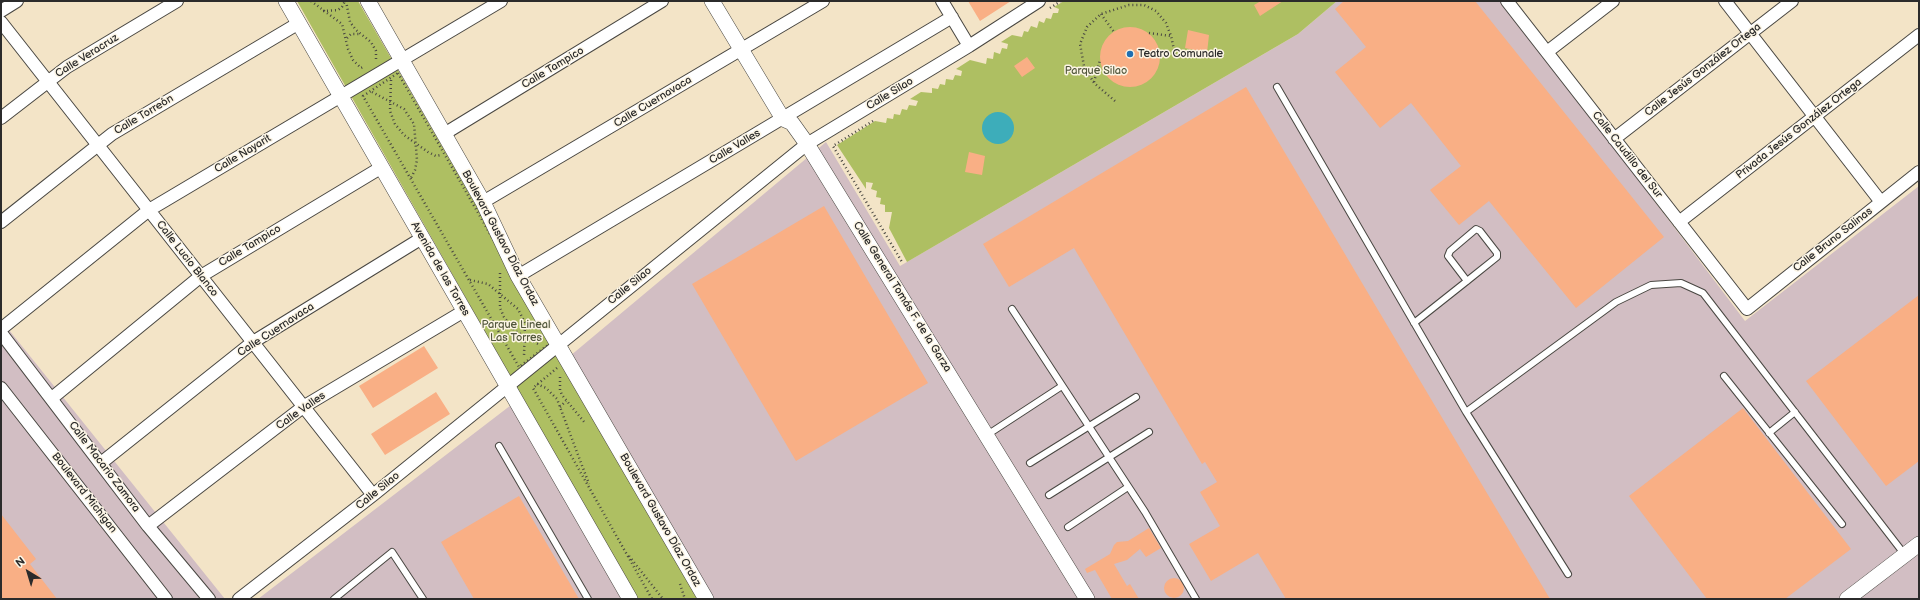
<!DOCTYPE html>
<meta charset="utf-8">
<style>
body{margin:0}
#map{position:relative;width:1920px;height:600px;overflow:hidden;background:#f3e4c7;font-family:"Balsamiq Sans",sans-serif}
canvas{display:block}
.frame{position:absolute;inset:0;border:2px solid #2b2b2b;pointer-events:none}
.north{position:absolute;left:8px;top:552px;width:40px;height:40px;-webkit-text-stroke:3px #fcf5e5;paint-order:stroke;rotate:322deg;font-size:11px;font-weight:700;line-height:16px;text-align:center;color:#2b2b2b}
.north::after{content:'';display:block;margin:auto;width:14px;height:18px;background:#2b2b2b;clip-path:polygon(50% 0,100% 100%,50% 72%,0 100%)}
</style>
<div id="map">
<canvas width="1920" height="600"></canvas>
<div class="frame"></div>
<div class="north">N</div>
</div>
<script>
const g = document.querySelector('canvas').getContext('2d');
g.lineJoin = 'round';
function fill(path, color) { g.fillStyle = color; g.fill(path, 'evenodd'); }
const poly = rows => new Path2D(rows.map(r => 'M' + r).join(''));
function trace(path, color, width, dash) { g.strokeStyle = color; g.lineWidth = width; g.lineCap = dash ? 'butt' : 'round'; g.setLineDash(dash || []); g.stroke(path); }
function drawText(font, color, halo, rows, align = 'center') {
  g.font = font + ' "Balsamiq Sans",sans-serif'; g.lineWidth = 3; g.setLineDash([]); g.textBaseline = 'middle'; g.strokeStyle = halo; g.fillStyle = color; for (const [text, x, y, turn = 0] of rows) {
    g.save(); g.translate(x, y); g.rotate((+turn || 0) * Math.PI / 180); g.textAlign = isNaN(turn) ? turn : align; if (halo) g.strokeText(text, 0, 0); g.fillText(text, 0, 0); g.restore();
  }
}
fill(poly([
 [1337,1,1503,1,1745,321,1919,186,1919,599,258,599,515,402,826,142,900,266,1298,34],
 [1,320,225,599,1,599]
]), '#d2bec3');
fill(poly([
 [297,1,358,1,704,599,637,599],
 [1064,1,1337,1,1298,34,907,262,889,228,892,212,885,212,885,205,880,204,881,198,876,197,877,191,871,189,873,183,866,182,866,189,837,145,875,121,886,123,887,118,893,119,894,114,900,115,902,109,907,110,909,105,916,106,918,101,910,99,921,92,932,93,932,88,938,89,940,84,945,85,946,79,953,80,955,75,961,76,962,71,956,69,970,60,986,64,987,58,993,59,994,52,1000,54,1002,48,1007,49,1008,44,1001,42,1012,35,1022,37,1024,31,1028,32,1031,26,1037,28,1039,21,1044,23,1046,18,1051,19,1053,13,1058,13,1059,9,1054,7]
]), '#aebf62');
fill(poly([
 '982 128a16 16 0 1 1 32 0a16 16 0 1 1-32 0Z'
]), '#3dadba');
fill(poly([
 [968,1,1011,1,980,21],
 [1261,1,1283,1,1260,16,1254,5],
 [1344,1,1475,1,1664,237,1576,308,1489,201,1459,225,1430,190,1461,166,1411,103,1380,128,1335,72,1366,47,1335,9],
 '1100 57a30 30 0 1 1 60 0a30 30 0 1 1-60 0Z',
 [1188,30,1209,35,1207,53,1185,48],
 [1027,57,1035,68,1022,77,1014,66],
 [1246,87,1400,347,1550,599,1286,599,1258,553,1211,581,1189,544,1220,526,1200,492,1217,482,1205,462,1202,464,1074,248,1009,287,983,244],
 [969,152,985,156,982,175,965,172],
 [824,206,928,383,796,461,692,284],
 [1919,295,1919,461,1886,486,1806,381],
 [424,346,438,368,373,408,359,386],
 [436,392,450,414,385,455,371,434],
 [1743,408,1851,549,1785,599,1707,599,1629,496],
 [519,496,579,599,474,599,441,542],
 [1,514,36,559,30,564,57,599,1,599],
 [1149,528,1161,548,1146,557,1140,549,1127,560,1114,564,1127,586,1130,584,1139,599,1112,599,1095,570,1087,573,1085,569,1110,554,1114,545,1117,542,1128,541],
 '1164 588a10 10 0 1 1 20 0a10 10 0 1 1-20 0Z'
]), '#f9af85');
const service = poly([
 [1277,87,1466,412,1568,574],
 [1012,309,1145,512,1196,599],
 [1414,323,1467,281,1497,257,1497,253,1480,231,1476,229,1450,251,1448,256,1467,281],
 [1724,376,1842,524],
 [1466,412,1616,302,1651,285,1681,283,1703,293,1905,555],
 [1769,433,1795,412],
 [987,435,1062,386],
 [499,446,588,599],
 [1030,463,1136,397],
 [1049,495,1149,432],
 [1068,527,1128,487],
 [334,599,392,552,423,599]
]);
const minor = poly([
 [942,1,969,46],
 [1507,1,1747,309,1919,172],
 [1725,1,1881,202],
 [1,11,17,1],
 [1,22,373,495],
 [1547,52,1613,1],
 [1,118,67,67,177,1],
 [444,134,662,1],
 [1614,139,1792,1],
 [483,202,823,1],
 [1,222,112,134,299,23],
 [1679,222,1919,35],
 [518,276,952,17],
 [1,329,149,210,501,1],
 [1,333,148,526,209,599],
 [1,388,166,599],
 [52,398,201,276,382,167],
 [101,463,253,342,422,238],
 [148,526,303,407,464,311],
 [239,599,373,495,807,144,969,46,1039,1]
]);
const tertiary = poly([
 [286,1,630,599],
 [368,1,483,202,518,276,706,599],
 [712,1,783,119,792,123,807,144,1087,599],
 [1847,599,1919,544]
]);
trace(service, '#494742', 8);
trace(minor, '#494742', 14);
trace(tertiary, '#494742', 16);
trace(poly([
 [311,1,342,24,348,49,353,60,361,68,363,67],
 [346,1,350,22,356,30,371,42,376,51,376,60],
 [1050,8,1061,1],
 [323,11,338,10,342,7,345,1],
 [1101,14,1114,32],
 [1149,33,1171,36],
 [347,38,351,34,360,34],
 [398,73,552,342,519,367,363,96,398,73],
 [391,80,390,111,395,124,404,135,428,152,436,156,441,155],
 [1094,82,1100,60],
 [372,92,404,109,414,124,417,160,415,170,411,178],
 [1115,101,1094,83,1084,66,1080,44,1087,27,1101,14,1129,5,1144,5,1156,11,1166,23,1171,36,1176,58],
 [873,121,833,146,902,262],
 [500,273,500,308,504,317,515,331,540,345],
 [470,280,488,284,518,309,525,323,524,356],
 [557,368,533,388,652,599],
 [560,377,560,390,562,395,585,423],
 [537,384,546,388,557,399,589,484],
 [560,407,566,401],
 [629,556,663,599],
 [680,584,685,599]
]), '#494742', 2.5, [1, 3]);
trace(service, '#fff', 6);
trace(minor, '#fff', 12);
trace(tertiary, '#fff', 15);
for (const [x, y, r, color] of [
 [1130,54,4,"#1f6fb2"]
]) { const dot = new Path2D(); dot.arc(x, y, r, 0, 2 * Math.PI); g.fillStyle = color; g.fill(dot); trace(dot, '#fcf5e5', 1.5); }
drawText('11px', '#2b2b2b', '#fcf5e5', [
 ["Teatro Comunale",1138,54]
], 'left');
drawText('11px', '#2b2b2b', '#fcf5e5', [
 ["Calle Veracruz",87,56,-32],
 ["Calle Tampico",553,68,-31],
 ["Calle Jesús González Ortega",1703,70,-38],
 ["Calle Silao",890,94,-31],
 ["Calle Cuernavaca",653,102,-31],
 ["Calle Torreón",144,115,-31],
 ["Privada Jesús González Ortega",1799,129,-38],
 ["Calle Valles",735,147,-31],
 ["Calle Nayarit",243,154,-31],
 ["Calle Caudillo del Sur",1627,155,52],
 ["Boulevard Gustavo Díaz Ordaz",500,238,62],
 ["Calle Bruno Salinas",1833,240,-38],
 ["Calle Tampico",250,246,-31],
 ["Calle Lucio Blanco",187,259,52],
 ["Avenida de las Torres",440,269,60],
 ["Calle Silao",630,286,-39],
 ["Calle General Tomás F. de la Garza",902,297,58],
 ["Calle Cuernavaca",276,330,-33],
 ["Calle Valles",301,411,-35],
 ["Calle Macario Zamora",104,467,53],
 ["Calle Silao",378,491,-39],
 ["Boulevard Michigan",84,493,52],
 ["Boulevard Gustavo Díaz Ordaz",660,520,60]
]);
drawText('11px', '#52573c', '#fcf5e5', [
 ["Parque Silao",1096,71],
 ["Parque Lineal",516,325],
 ["Las Torres",516,338]
]);
</script>
